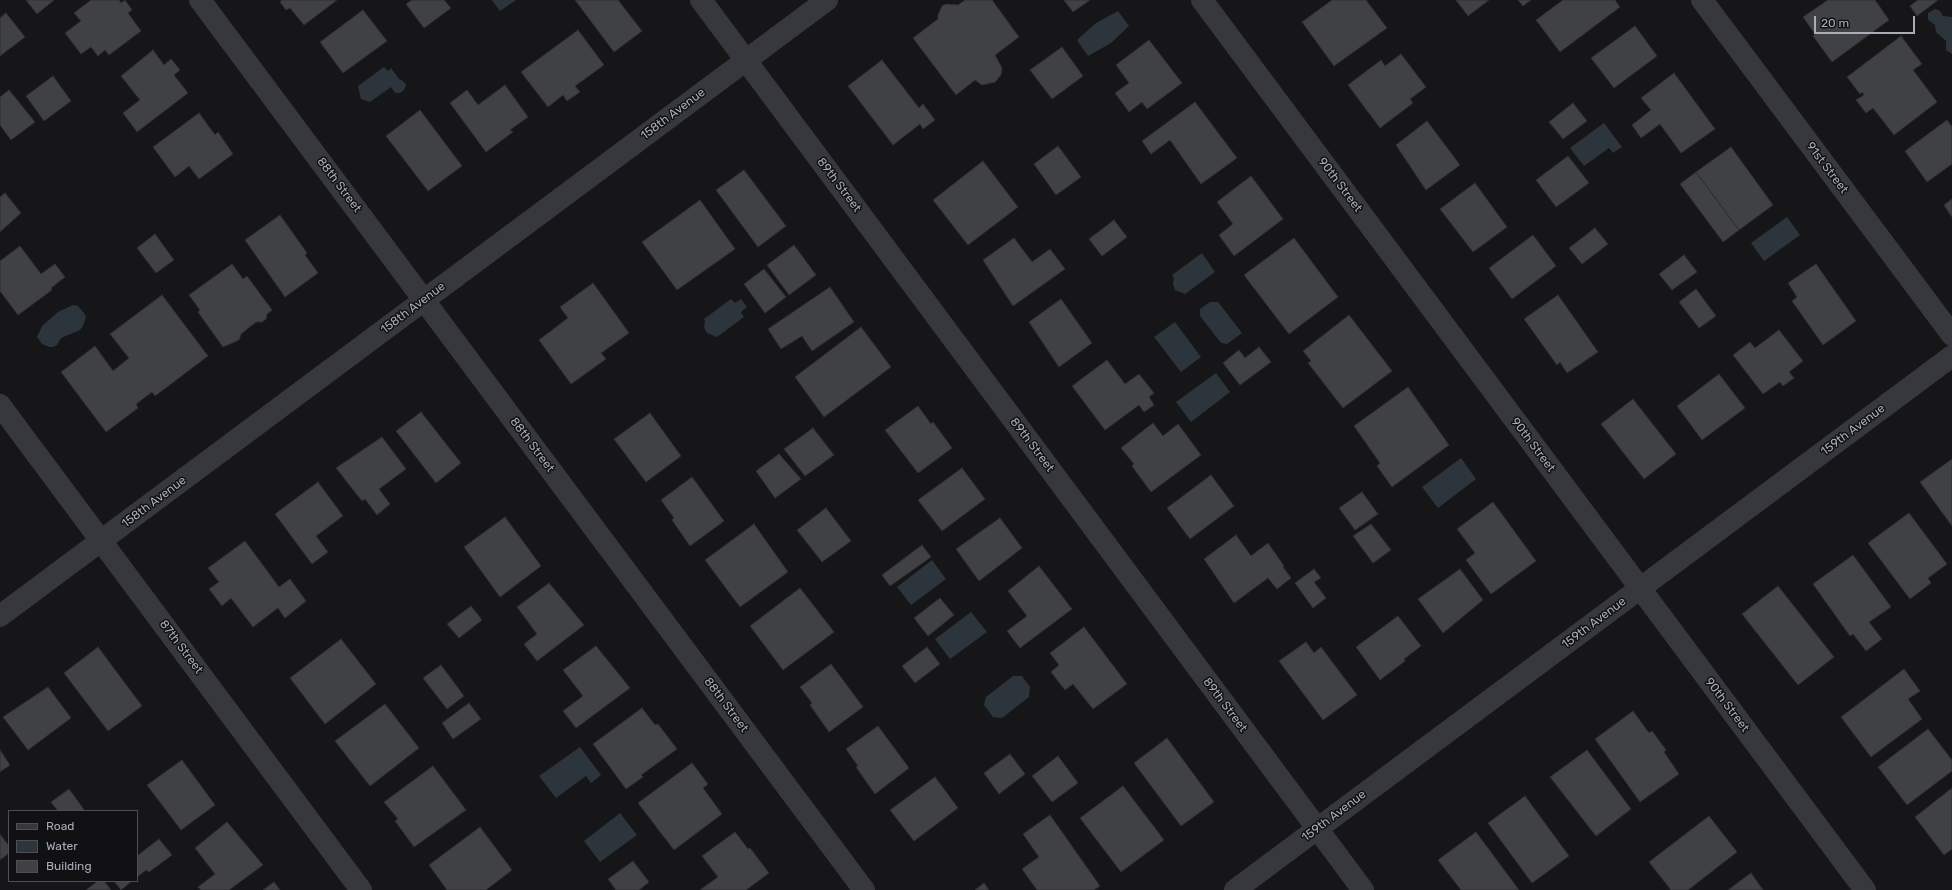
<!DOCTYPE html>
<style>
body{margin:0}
#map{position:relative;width:1952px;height:890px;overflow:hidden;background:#161618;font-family:Rubik,sans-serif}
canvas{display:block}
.legend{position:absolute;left:8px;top:810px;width:130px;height:72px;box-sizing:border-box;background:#111113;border:1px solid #4d4f55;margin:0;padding:5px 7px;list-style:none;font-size:12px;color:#a8adb8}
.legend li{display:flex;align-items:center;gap:8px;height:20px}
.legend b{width:20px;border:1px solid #4d4f55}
.scale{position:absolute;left:1814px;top:16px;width:101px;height:18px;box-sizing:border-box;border:2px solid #a8adb8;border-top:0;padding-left:5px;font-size:12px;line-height:14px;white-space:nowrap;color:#a8adb8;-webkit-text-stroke:3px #111113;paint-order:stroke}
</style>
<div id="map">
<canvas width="1952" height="890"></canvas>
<ul class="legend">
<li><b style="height:5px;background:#37383d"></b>Road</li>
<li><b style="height:11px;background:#2c353c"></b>Water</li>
<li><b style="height:11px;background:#404145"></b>Building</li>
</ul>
<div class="scale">20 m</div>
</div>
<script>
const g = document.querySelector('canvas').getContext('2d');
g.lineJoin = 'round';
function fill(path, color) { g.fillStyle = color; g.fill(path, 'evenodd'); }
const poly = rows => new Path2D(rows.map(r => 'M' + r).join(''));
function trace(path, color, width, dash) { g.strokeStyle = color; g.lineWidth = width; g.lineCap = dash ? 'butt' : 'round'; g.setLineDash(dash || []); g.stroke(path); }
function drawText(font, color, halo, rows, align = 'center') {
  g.font = font + ' Rubik,sans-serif'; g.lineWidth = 3; g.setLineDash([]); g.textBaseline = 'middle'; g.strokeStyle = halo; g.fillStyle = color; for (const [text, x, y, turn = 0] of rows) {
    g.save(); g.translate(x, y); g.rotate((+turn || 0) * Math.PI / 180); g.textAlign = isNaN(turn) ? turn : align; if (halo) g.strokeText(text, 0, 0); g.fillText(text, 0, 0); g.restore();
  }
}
fill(poly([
 [492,0,516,0,500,11],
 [1935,9,1940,11,1943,16,1952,17,1952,54,1946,50,1946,41,1936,32,1935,25,1928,20,1928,13],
 [1118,11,1129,26,1111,43,1088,56,1077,40,1096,23],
 [384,67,388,71,391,68,399,79,403,81,406,85,404,90,400,93,395,93,391,87,370,102,361,99,358,86],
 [1604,123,1622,147,1613,153,1609,148,1584,166,1570,148],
 [1787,217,1800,235,1764,261,1751,243],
 [1202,253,1215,272,1185,294,1175,290,1173,284,1174,278,1172,275],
 [731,299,735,303,741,299,747,307,741,312,744,317,717,337,707,333,704,327,705,321,704,319],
 [1210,302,1218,302,1242,333,1227,344,1221,343,1200,316,1200,309],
 [73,305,78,306,84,313,86,317,83,326,80,330,61,338,57,345,53,347,49,347,42,344,37,337,42,326,58,312],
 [1175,322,1201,357,1181,372,1154,337],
 [1216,373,1230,392,1191,422,1176,402],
 [1461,458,1476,479,1438,508,1422,487],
 [932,560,946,579,911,605,897,587],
 [971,612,987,632,950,659,935,639],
 [1013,676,1022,676,1030,687,1029,697,1002,718,993,717,984,705,986,697],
 [580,747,601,775,591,783,586,776,556,798,539,776],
 [620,813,637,835,600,862,584,841]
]), '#2c353c');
const building = poly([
 [26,0,54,0,37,14,26,0],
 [91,0,119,0,121,3,125,0,132,10,128,13,141,31,109,55,105,50,98,56,91,47,81,54,65,33,81,21,74,13,91,0],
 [282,0,337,0,304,25,290,8,286,10,280,2,282,0],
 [412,0,444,0,451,8,424,28,406,4,412,0],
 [575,0,618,0,642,31,614,52,575,0],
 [965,0,992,0,1019,37,995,55,1002,68,1001,75,995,82,982,85,975,80,956,95,913,38,938,19,938,15,942,6,946,4,958,5,965,0],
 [1064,0,1090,0,1073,12,1064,0],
 [1332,0,1366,0,1387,28,1334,66,1302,22,1332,0],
 [1456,0,1489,0,1468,16,1456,0],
 [1518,0,1531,0,1523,6,1518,0],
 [1563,0,1615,0,1620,7,1560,52,1536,20,1563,0],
 [1828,0,1875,0,1889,20,1832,62,1813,36,1815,34,1803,17,1828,0],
 [1918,0,1938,0,1917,16,1910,6,1918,0],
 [363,10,387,41,343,73,320,42,363,10],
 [6,13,25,37,0,56,0,18,6,13],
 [1635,26,1657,56,1614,88,1591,58,1635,26],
 [578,30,604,65,575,86,580,92,567,101,563,95,548,107,521,72,578,30],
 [1901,36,1922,64,1913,70,1937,102,1894,135,1873,108,1866,113,1856,100,1864,95,1862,92,1860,94,1847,77,1901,36],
 [1149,40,1182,83,1147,109,1142,102,1129,112,1115,93,1129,83,1116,65,1149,40],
 [1062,47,1083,76,1052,99,1030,70,1062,47],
 [153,50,164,65,171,59,180,70,174,75,188,93,137,132,123,113,140,100,121,76,153,50],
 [1401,54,1426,87,1410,99,1413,103,1380,128,1348,85,1381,60,1385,66,1401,54],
 [882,60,919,108,923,104,935,120,923,129,920,124,893,145,848,86,882,60],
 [1674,73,1715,129,1681,153,1660,124,1641,138,1632,125,1651,110,1641,98,1674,73],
 [53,76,71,101,44,121,26,96,53,76],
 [505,85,528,117,510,130,513,132,486,152,450,103,467,90,478,105,505,85],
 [9,90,35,122,11,140,0,125,0,97,9,90],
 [1195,102,1237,158,1201,184,1170,140,1151,154,1142,141,1195,102],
 [1573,103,1587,121,1563,139,1549,122,1573,103],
 [420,110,462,166,428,191,386,136,420,110],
 [199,113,215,135,218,132,233,154,199,179,189,166,175,177,153,147,199,113],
 [1947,120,1952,127,1952,164,1927,182,1905,151,1947,120],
 [1427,121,1460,165,1426,190,1396,145,1427,121],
 [1058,146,1081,177,1056,195,1034,164,1058,146],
 [1731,147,1773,205,1739,230,1696,172,1731,147],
 [1568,156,1589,183,1556,207,1536,180,1568,156],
 [983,161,1018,207,968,245,933,200,983,161],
 [744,170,786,226,758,247,716,190,744,170],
 [1696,172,1739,230,1723,242,1680,184,1696,172],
 [1251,176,1283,219,1234,256,1219,235,1233,224,1217,202,1251,176],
 [1475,183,1507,227,1473,252,1440,209,1475,183],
 [5,193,21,213,0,232,0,197,5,193],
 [1952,199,1952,217,1944,205,1952,199],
 [700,200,735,249,677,290,642,242,700,200],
 [280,215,307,253,305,255,318,273,285,297,245,240,280,215],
 [1114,220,1127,237,1102,256,1089,239,1114,220],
 [1595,228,1608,244,1582,264,1569,248,1595,228],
 [155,234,174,260,156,273,137,248,155,234],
 [1533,235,1556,266,1512,299,1489,268,1533,235],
 [1014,238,1032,262,1050,249,1065,269,1013,306,983,260,1014,238],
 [1294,238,1338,297,1289,334,1244,275,1294,238],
 [794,245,816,275,789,295,767,265,794,245],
 [20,246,41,274,55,264,65,277,51,288,52,290,18,315,0,291,0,261,20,246],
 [1684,255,1697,272,1672,290,1659,274,1684,255],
 [232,264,243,279,247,276,272,310,267,314,266,319,262,322,256,322,241,334,239,340,223,347,198,312,200,310,189,295,232,264],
 [1816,264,1856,321,1823,345,1792,301,1797,297,1788,283,1816,264],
 [764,269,786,297,765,313,744,284,764,269],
 [593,283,629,333,601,353,606,359,571,384,539,340,568,318,560,307,593,283],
 [830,287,854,322,812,351,802,336,781,349,768,329,830,287],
 [1696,289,1716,316,1699,328,1679,302,1696,289],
 [162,295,208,356,155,396,152,392,136,404,138,408,106,432,61,372,95,346,113,371,129,358,110,334,162,295],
 [1558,295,1598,352,1567,373,1560,362,1557,365,1524,319,1558,295],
 [1061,299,1092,343,1059,367,1029,322,1061,299],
 [1349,315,1392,371,1343,408,1308,363,1311,361,1303,351,1349,315],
 [861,327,891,367,824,417,795,377,861,327],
 [1779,330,1803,361,1789,372,1794,378,1783,386,1780,382,1763,394,1733,355,1750,342,1755,348,1779,330],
 [1259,347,1271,362,1240,385,1223,363,1239,350,1245,358,1259,347],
 [1107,360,1125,384,1139,374,1154,393,1149,397,1154,405,1144,412,1139,405,1105,430,1072,386,1107,360],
 [1719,374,1745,408,1702,440,1677,406,1719,374],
 [1408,387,1449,445,1392,487,1377,466,1380,463,1354,426,1408,387],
 [1633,399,1676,454,1644,479,1601,424,1633,399],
 [918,406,931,424,933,422,952,448,918,473,885,430,918,406],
 [421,412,461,463,436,483,396,431,421,412],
 [650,413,681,456,646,482,614,439,650,413],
 [1153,423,1163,436,1178,424,1201,455,1151,492,1132,466,1134,464,1121,448,1153,423],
 [813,428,834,455,805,476,784,449,813,428],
 [382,437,406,469,379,489,390,504,377,515,365,499,362,501,336,468,382,437],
 [779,454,801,479,775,498,756,471,779,454],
 [1952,459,1952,526,1920,482,1952,459],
 [962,468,985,499,942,531,918,500,962,468],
 [1211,475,1234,506,1190,539,1167,508,1211,475],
 [692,477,724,521,690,546,672,520,674,518,661,500,692,477],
 [318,482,343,516,316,536,328,552,312,564,275,514,318,482],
 [1362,492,1378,514,1355,530,1339,508,1362,492],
 [1493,502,1536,561,1491,594,1466,560,1475,553,1457,529,1493,502],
 [826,508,851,541,822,562,797,530,826,508],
 [1909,513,1947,564,1928,578,1931,583,1910,599,1868,543,1909,513],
 [505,517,541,566,500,597,464,547,505,517],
 [1000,518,1022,548,979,581,956,549,1000,518],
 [754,524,788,572,740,607,705,560,754,524],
 [1371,524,1391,550,1373,563,1353,536,1371,524],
 [1236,535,1251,556,1268,543,1284,566,1283,567,1291,578,1277,589,1268,578,1234,603,1204,559,1236,535],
 [245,541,279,587,290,579,306,601,285,618,278,608,253,627,231,598,222,606,209,589,219,582,208,568,245,541],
 [922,545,931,557,890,586,882,575,922,545],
 [1853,555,1891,607,1869,622,1882,639,1866,651,1853,634,1850,636,1813,584,1853,555],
 [1039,566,1072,609,1020,648,1007,631,1027,616,1008,591,1039,566],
 [1314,569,1321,578,1314,582,1326,598,1313,608,1295,583,1314,569],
 [1460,569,1483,600,1443,633,1418,599,1460,569],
 [549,583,584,625,537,661,524,644,537,634,517,607,549,583],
 [1778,586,1834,657,1798,685,1742,614,1778,586],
 [800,588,834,632,783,670,750,626,800,588],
 [940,598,954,615,928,636,914,618,940,598],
 [471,606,482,620,459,638,447,624,471,606],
 [1398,616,1421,646,1404,659,1405,661,1380,680,1356,647,1398,616],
 [1084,627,1127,684,1093,709,1073,684,1065,690,1051,672,1059,665,1050,653,1084,627],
 [341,639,376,684,325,724,290,678,341,639],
 [1306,642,1314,653,1321,647,1357,695,1323,720,1279,661,1306,642],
 [596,646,630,688,576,728,563,711,583,696,563,670,596,646],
 [98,647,142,706,108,731,64,673,98,647],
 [927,647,940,664,915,683,902,666,927,647],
 [831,664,863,707,829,732,810,705,812,703,800,687,831,664],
 [441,665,464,696,447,709,423,678,441,665],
 [1904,669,1920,691,1908,699,1922,719,1871,757,1841,717,1904,669],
 [48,687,71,718,28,750,3,717,48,687],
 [469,703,481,719,453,739,442,723,469,703],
 [385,704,419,748,370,786,335,741,385,704],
 [642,708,655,725,658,724,677,749,641,775,643,777,626,789,593,744,642,708],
 [1633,711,1649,733,1652,731,1666,750,1664,752,1679,774,1640,802,1595,739,1633,711],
 [878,726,909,768,875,794,856,767,858,766,846,749,878,726],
 [1928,729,1952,760,1952,771,1907,805,1878,767,1928,729],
 [1167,738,1214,802,1181,826,1134,763,1167,738],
 [0,750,10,765,0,772,0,750],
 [1587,750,1631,809,1596,836,1550,777,1587,750],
 [1010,754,1025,774,999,794,984,773,1010,754],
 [1058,756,1078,783,1052,802,1032,776,1058,756],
 [182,760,215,805,181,830,147,785,182,760],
 [692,763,708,784,703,788,722,814,674,850,638,803,692,763],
 [433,766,466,810,414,847,395,821,398,819,384,802,433,766],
 [935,777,958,808,914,841,890,810,935,777],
 [1123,786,1164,840,1121,872,1080,818,1123,786],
 [1952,788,1952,849,1944,855,1915,817,1952,788],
 [69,789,85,811,58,811,51,802,69,789],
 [1525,796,1569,856,1532,883,1488,823,1525,796],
 [1050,815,1100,886,1094,890,1037,890,1022,869,1039,857,1023,834,1050,815],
 [1709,816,1737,852,1688,890,1671,890,1649,862,1709,816],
 [227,822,263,865,229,890,201,890,198,887,215,874,195,848,227,822],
 [480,827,512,870,486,890,447,890,429,865,480,827],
 [735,832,748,849,750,848,769,873,746,890,700,890,718,877,702,856,735,832],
 [1476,832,1519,890,1461,890,1438,860,1476,832],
 [0,834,9,846,9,853,0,860,0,834],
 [159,839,172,855,149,872,146,870,137,877,137,856,159,839],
 [633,861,649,882,639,890,616,890,608,879,633,861],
 [1751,873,1763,890,1728,890,1751,873],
 [98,881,104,881,111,890,86,890,98,881],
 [114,881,132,881,121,890,114,881],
 [274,882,280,890,263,890,274,882],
 [984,883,989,890,975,890,984,883]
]);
fill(building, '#404145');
trace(building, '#303034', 1);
trace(poly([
 [200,0,864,890],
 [701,0,1363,890],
 [1202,0,1865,890],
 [1702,0,1952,335],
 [0,405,361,890],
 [0,616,827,0],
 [1235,890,1952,356]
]), '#37383d', 22);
drawText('12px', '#a8adb8', '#111113', [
 ["158th Avenue",673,114,-37],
 ["91st Street",1827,168,53],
 ["88th Street",339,185,53],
 ["89th Street",839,185,53],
 ["90th Street",1340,185,53],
 ["158th Avenue",413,308,-37],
 ["159th Avenue",1853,430,-37],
 ["88th Street",532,445,53],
 ["89th Street",1032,445,53],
 ["90th Street",1533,445,53],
 ["158th Avenue",154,502,-37],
 ["159th Avenue",1594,623,-37],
 ["87th Street",181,647,53],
 ["88th Street",726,705,53],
 ["89th Street",1225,705,53],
 ["90th Street",1727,705,53],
 ["159th Avenue",1334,816,-37]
]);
</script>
